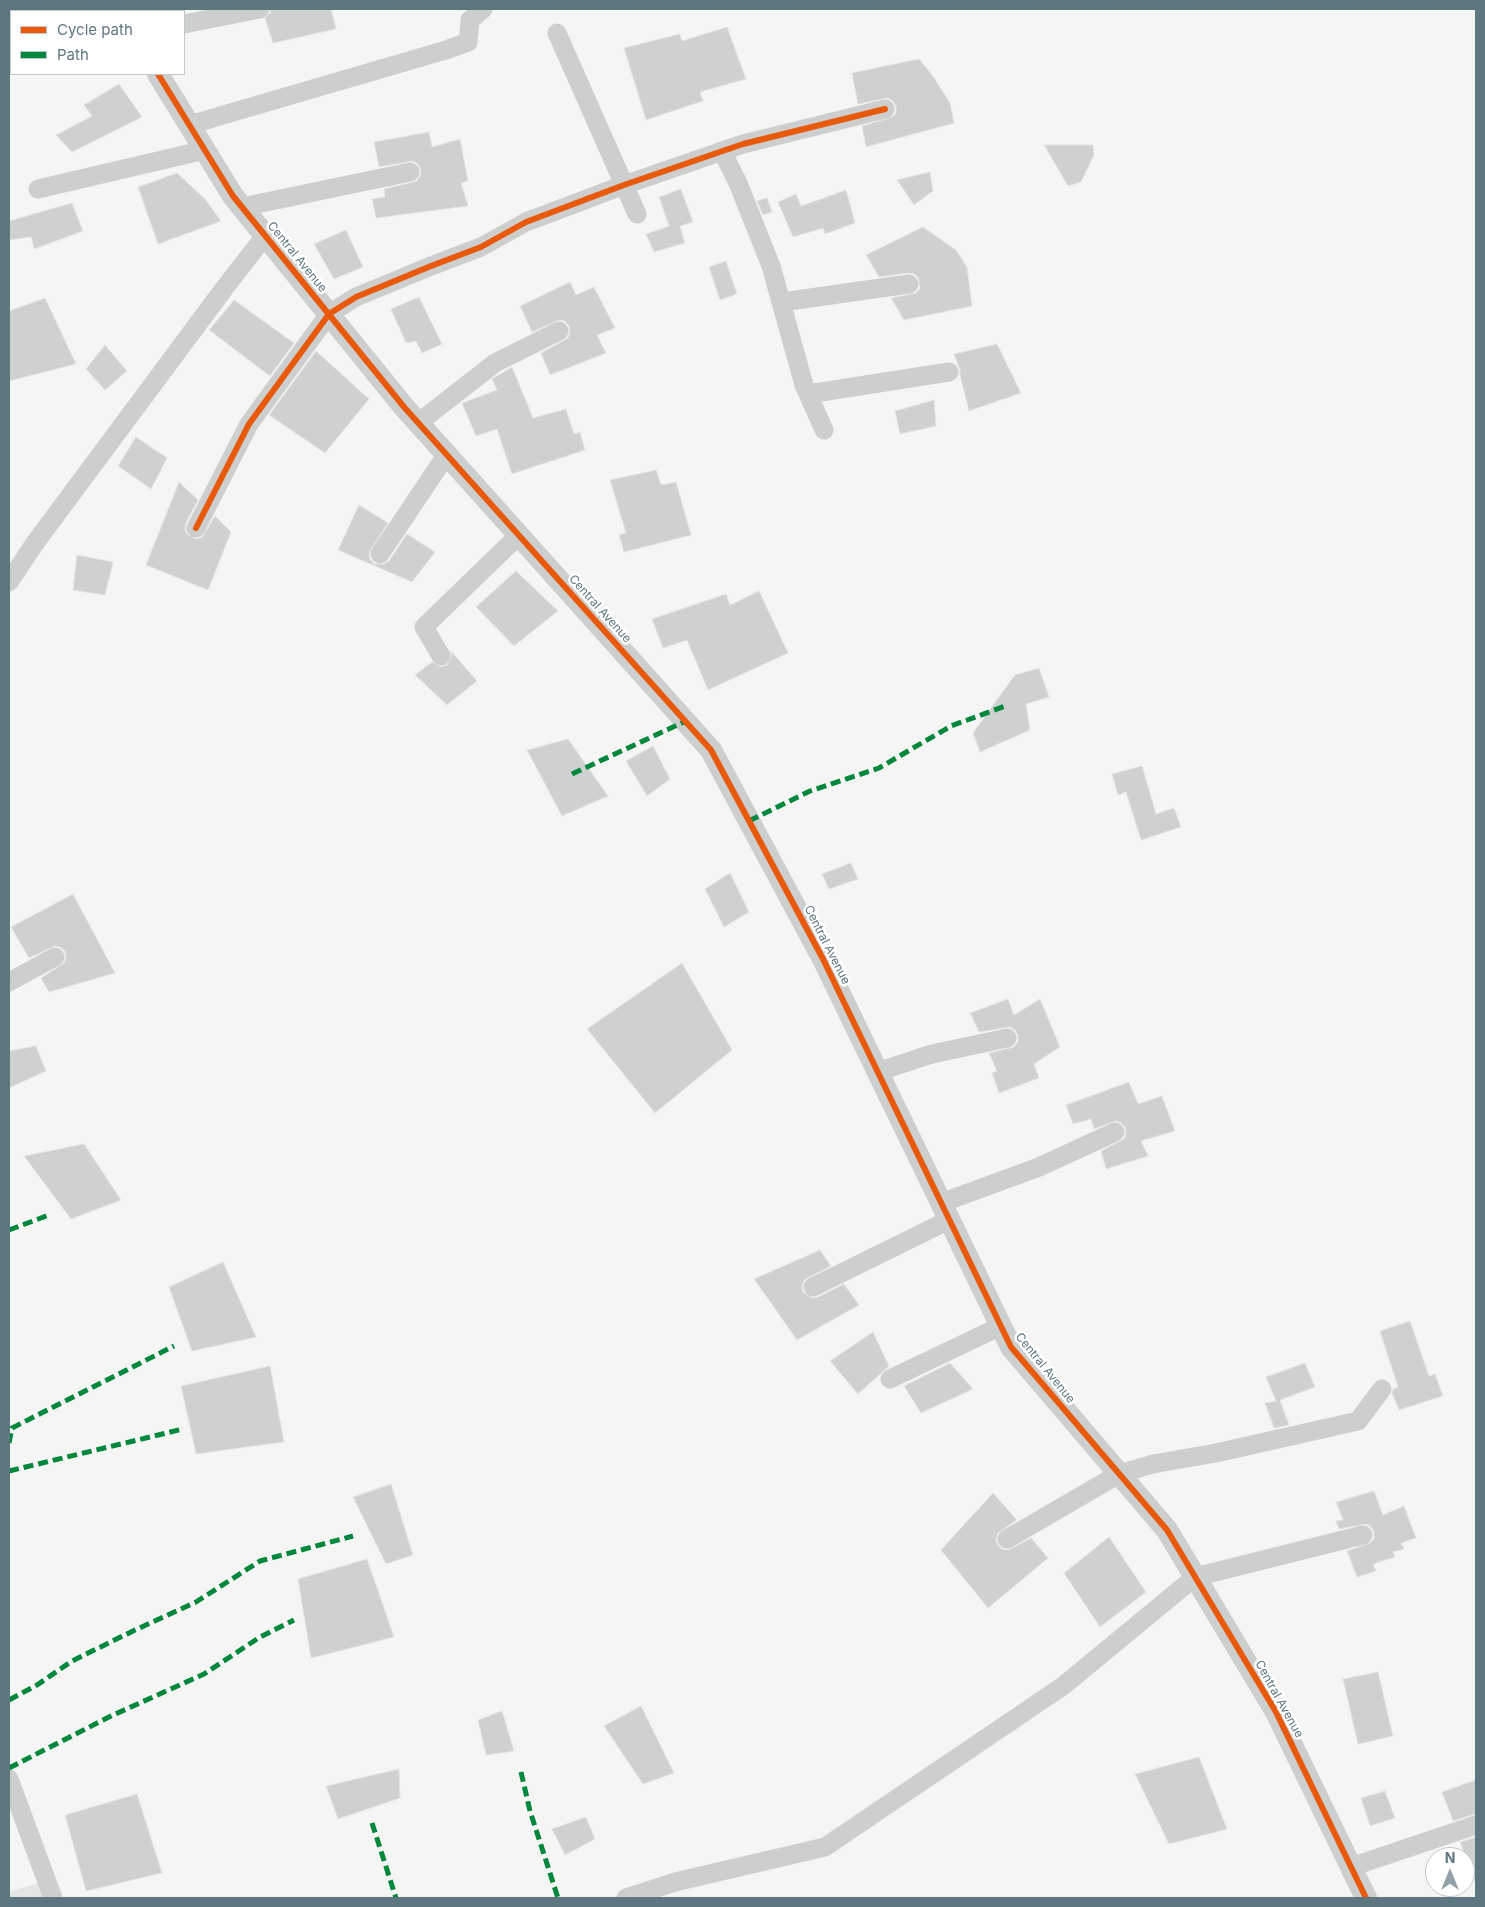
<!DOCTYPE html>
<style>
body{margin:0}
#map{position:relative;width:1485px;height:1907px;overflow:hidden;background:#f5f5f3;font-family:Inter,sans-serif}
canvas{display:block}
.frame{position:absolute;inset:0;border:10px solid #5e7680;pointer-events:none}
.legend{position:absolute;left:10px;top:10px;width:175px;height:65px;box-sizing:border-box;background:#fff;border:1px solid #bfc8cc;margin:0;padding:6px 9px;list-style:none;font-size:15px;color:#5e7680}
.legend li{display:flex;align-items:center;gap:10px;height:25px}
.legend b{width:25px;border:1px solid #bfc8cc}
.north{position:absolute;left:1425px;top:1847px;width:50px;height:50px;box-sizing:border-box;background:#fff;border:1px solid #bfc8cc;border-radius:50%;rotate:0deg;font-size:14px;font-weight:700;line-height:20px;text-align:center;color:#5e7680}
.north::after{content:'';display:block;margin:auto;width:18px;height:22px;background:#93a2a8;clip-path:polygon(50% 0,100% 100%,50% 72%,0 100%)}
</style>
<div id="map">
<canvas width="1485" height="1907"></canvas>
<div class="frame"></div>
<ul class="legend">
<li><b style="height:6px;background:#e8590c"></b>Cycle path</li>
<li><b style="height:6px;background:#00873e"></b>Path</li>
</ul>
<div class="north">N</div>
</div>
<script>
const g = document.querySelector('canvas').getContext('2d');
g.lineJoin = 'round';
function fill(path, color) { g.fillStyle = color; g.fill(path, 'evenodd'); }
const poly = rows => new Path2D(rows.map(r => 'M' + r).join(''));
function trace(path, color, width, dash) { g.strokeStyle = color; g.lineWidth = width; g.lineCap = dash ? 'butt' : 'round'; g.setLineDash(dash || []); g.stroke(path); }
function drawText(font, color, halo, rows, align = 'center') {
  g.font = font + ' Inter,sans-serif'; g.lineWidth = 5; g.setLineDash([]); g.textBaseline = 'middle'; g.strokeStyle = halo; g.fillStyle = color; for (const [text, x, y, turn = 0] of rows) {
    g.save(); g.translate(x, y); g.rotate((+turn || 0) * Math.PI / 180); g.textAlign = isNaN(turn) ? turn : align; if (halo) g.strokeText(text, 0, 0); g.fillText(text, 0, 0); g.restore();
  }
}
fill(poly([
 [45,1881,50,1898,9,1898,9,1892]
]), '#e4e6e5');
const building = poly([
 [271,9,331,9,336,29,273,43,265,18,270,13,271,9],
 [727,27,746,79,700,92,703,101,646,120,624,48,680,34,682,41,727,27],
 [919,59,933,76,950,103,954,123,866,147,862,126,892,117,896,113,896,107,893,101,888,98,858,104,852,73,919,59],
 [119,84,142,117,72,152,56,135,92,116,84,105,119,84],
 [429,132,432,147,460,139,468,181,461,183,468,206,376,218,372,199,385,197,384,189,417,181,420,176,421,170,418,164,413,161,379,167,374,142,429,132],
 [1044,145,1093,145,1094,155,1081,182,1068,186,1044,145],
 [930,172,933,191,914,205,897,180,930,172],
 [177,173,205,199,221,221,158,244,138,187,177,173],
 [681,189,693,222,680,226,685,243,654,252,646,234,669,226,659,197,681,189],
 [846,190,855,223,825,234,823,228,793,237,778,202,796,194,801,206,846,190],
 [767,198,772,212,763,215,757,201,767,198],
 [72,203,83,231,34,249,31,237,9,240,9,221,72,203],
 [923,227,956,250,967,267,972,306,904,320,891,298,916,293,920,288,918,277,914,274,908,273,879,277,866,255,923,227],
 [346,230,363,267,334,279,314,244,346,230],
 [726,261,737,294,720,300,709,267,726,261],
 [570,282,576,295,594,287,615,328,597,335,606,353,550,375,541,353,568,338,570,332,569,326,565,321,559,320,532,332,520,306,570,282],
 [419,297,442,344,422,353,416,341,406,343,391,309,419,297],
 [45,298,76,364,9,381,9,311,45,298],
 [234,300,294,343,270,376,209,330,234,300],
 [997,344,1021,393,969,411,960,375,960,370,954,354,997,344],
 [105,345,127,371,105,390,86,369,105,345],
 [316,351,369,399,325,453,269,415,316,351],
 [512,367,533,418,566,409,574,434,580,432,585,450,512,474,497,429,476,436,462,403,497,390,492,379,512,367],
 [934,400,936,426,900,434,895,411,934,400],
 [136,437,167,458,151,489,118,466,136,437],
 [656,470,661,485,676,482,691,535,624,552,619,535,626,533,610,480,656,470],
 [179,482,198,500,186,523,185,529,187,534,196,539,202,537,215,516,231,532,208,590,146,565,179,482],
 [359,505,388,523,369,553,370,559,374,564,384,564,389,561,407,534,435,552,412,582,338,550,359,505],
 [77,555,113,562,105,595,73,590,77,555],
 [516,571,558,611,514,646,476,607,516,571],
 [759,591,788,653,708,690,687,640,663,648,652,619,726,594,730,605,759,591],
 [450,650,477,681,447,705,415,675,432,662,441,667,447,665,452,656,450,650],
 [1039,668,1049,697,1026,704,1030,730,980,752,973,733,1015,675,1039,668],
 [568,739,608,796,562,816,527,750,568,739],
 [653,746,670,779,647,796,626,761,653,746],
 [1142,766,1156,814,1174,808,1181,827,1141,840,1126,792,1118,795,1112,774,1142,766],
 [851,863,858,879,829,889,822,874,851,863],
 [730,873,749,912,724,927,705,889,730,873],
 [73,894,115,973,49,992,41,978,64,963,66,958,65,951,60,947,55,946,29,958,11,927,73,894],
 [682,963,732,1050,655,1113,587,1029,682,963],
 [1008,999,1014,1015,1040,999,1060,1047,1034,1064,1039,1078,999,1093,992,1073,997,1071,989,1053,1014,1047,1018,1041,1018,1035,1015,1030,1010,1027,979,1032,970,1013,1008,999],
 [36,1046,46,1071,9,1088,9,1051,36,1046],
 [1129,1082,1138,1104,1162,1096,1175,1131,1141,1141,1148,1156,1106,1169,1101,1151,1124,1139,1126,1134,1125,1127,1121,1123,1116,1121,1094,1129,1091,1119,1073,1124,1066,1105,1129,1082],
 [84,1144,121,1200,71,1219,24,1156,84,1144],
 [820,1250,831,1266,804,1280,802,1287,803,1292,812,1298,818,1297,844,1284,859,1305,797,1340,754,1279,820,1250],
 [223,1262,256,1337,192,1351,169,1287,223,1262],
 [1410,1321,1429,1376,1435,1374,1443,1396,1399,1410,1392,1393,1393,1389,1398,1387,1380,1331,1410,1321],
 [873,1332,889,1366,858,1394,830,1361,873,1332],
 [950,1363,973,1389,921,1413,904,1386,950,1363],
 [1305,1363,1315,1387,1280,1400,1289,1425,1274,1428,1265,1403,1276,1401,1266,1377,1305,1363],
 [270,1366,284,1442,196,1454,181,1386,270,1366],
 [391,1484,413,1555,386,1564,353,1497,391,1484],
 [1374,1491,1383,1515,1404,1506,1416,1538,1401,1543,1404,1549,1393,1552,1395,1557,1373,1564,1376,1571,1357,1577,1347,1551,1370,1543,1374,1539,1374,1532,1371,1527,1366,1524,1339,1529,1336,1521,1343,1520,1336,1502,1374,1491],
 [993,1493,1017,1520,998,1533,996,1540,998,1545,1002,1549,1008,1550,1031,1538,1048,1558,988,1608,941,1550,993,1493],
 [1109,1537,1146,1592,1100,1627,1064,1573,1109,1537],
 [367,1559,394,1637,311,1658,298,1579,367,1559],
 [1378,1672,1393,1736,1358,1744,1343,1679,1378,1672],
 [641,1706,674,1773,643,1784,604,1726,641,1706],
 [502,1711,514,1751,486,1755,478,1720,502,1711],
 [1199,1757,1227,1829,1169,1844,1135,1774,1199,1757],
 [399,1769,400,1798,338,1819,326,1786,399,1769],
 [1476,1780,1476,1814,1453,1821,1442,1792,1476,1780],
 [1385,1791,1395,1818,1370,1826,1361,1798,1385,1791],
 [137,1794,162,1873,86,1891,65,1815,137,1794],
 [586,1817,595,1839,565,1855,552,1829,586,1817],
 [1476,1837,1476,1880,1475,1881,1460,1842,1476,1837]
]);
fill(building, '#cfd1d1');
trace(building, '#e4e4e3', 1);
trace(poly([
 [184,24,260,9],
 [557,33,637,214],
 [189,125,446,50,468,42,470,20,483,9],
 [722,151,738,183,771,266,804,385,824,430],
 [38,189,205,150],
 [242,207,410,172],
 [782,302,909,284],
 [808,394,949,372],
 [418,423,495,363,559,331],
 [196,528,249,424,329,314,356,297,431,266,481,247,526,222,624,185,743,144,885,109],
 [380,554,447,454],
 [9,582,35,543,226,286,265,236],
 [441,656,424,627,519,535],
 [9,982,55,957],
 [877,1072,932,1054,1007,1038],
 [941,1203,1039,1167,1115,1132],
 [813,1287,949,1220],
 [890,1379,1001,1326],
 [1007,1539,1119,1474,1153,1464,1216,1453,1358,1421,1382,1389],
 [9,1779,53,1898],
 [1351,1867,1476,1825],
 [626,1898,675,1882,825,1847,1063,1686,1195,1577,1363,1535]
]), '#cdcece', 19);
trace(poly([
 [117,9,119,11],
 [158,74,233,196,404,407,711,750,823,959,1011,1347,1167,1530,1276,1712,1366,1898]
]), '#cdcece', 22);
trace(poly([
 [572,774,686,721],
 [749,821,810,791,879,768,951,726,1008,705],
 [9,1230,49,1215],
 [9,1443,12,1428,174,1346],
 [9,1471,183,1429],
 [9,1700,37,1685,72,1661,135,1630,196,1602,260,1561,353,1536],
 [9,1768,111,1716,204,1674,260,1637,294,1620],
 [521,1772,530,1811,558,1898],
 [372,1823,396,1898]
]), '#00873e', 5, [10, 5]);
trace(poly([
 [158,74,233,196,404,407,711,750,823,959,1011,1347,1167,1530,1276,1712,1366,1898],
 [196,528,249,424,329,314,356,297,431,266,481,247,526,222,624,185,743,144,885,109]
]), '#e8590c', 6);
drawText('12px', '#5e7680', '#fff', [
 ["Central Avenue",297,257,51],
 ["Central Avenue",600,609,48],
 ["Central Avenue",827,945,63],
 ["Central Avenue",1045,1368,51],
 ["Central Avenue",1279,1699,61]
]);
</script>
